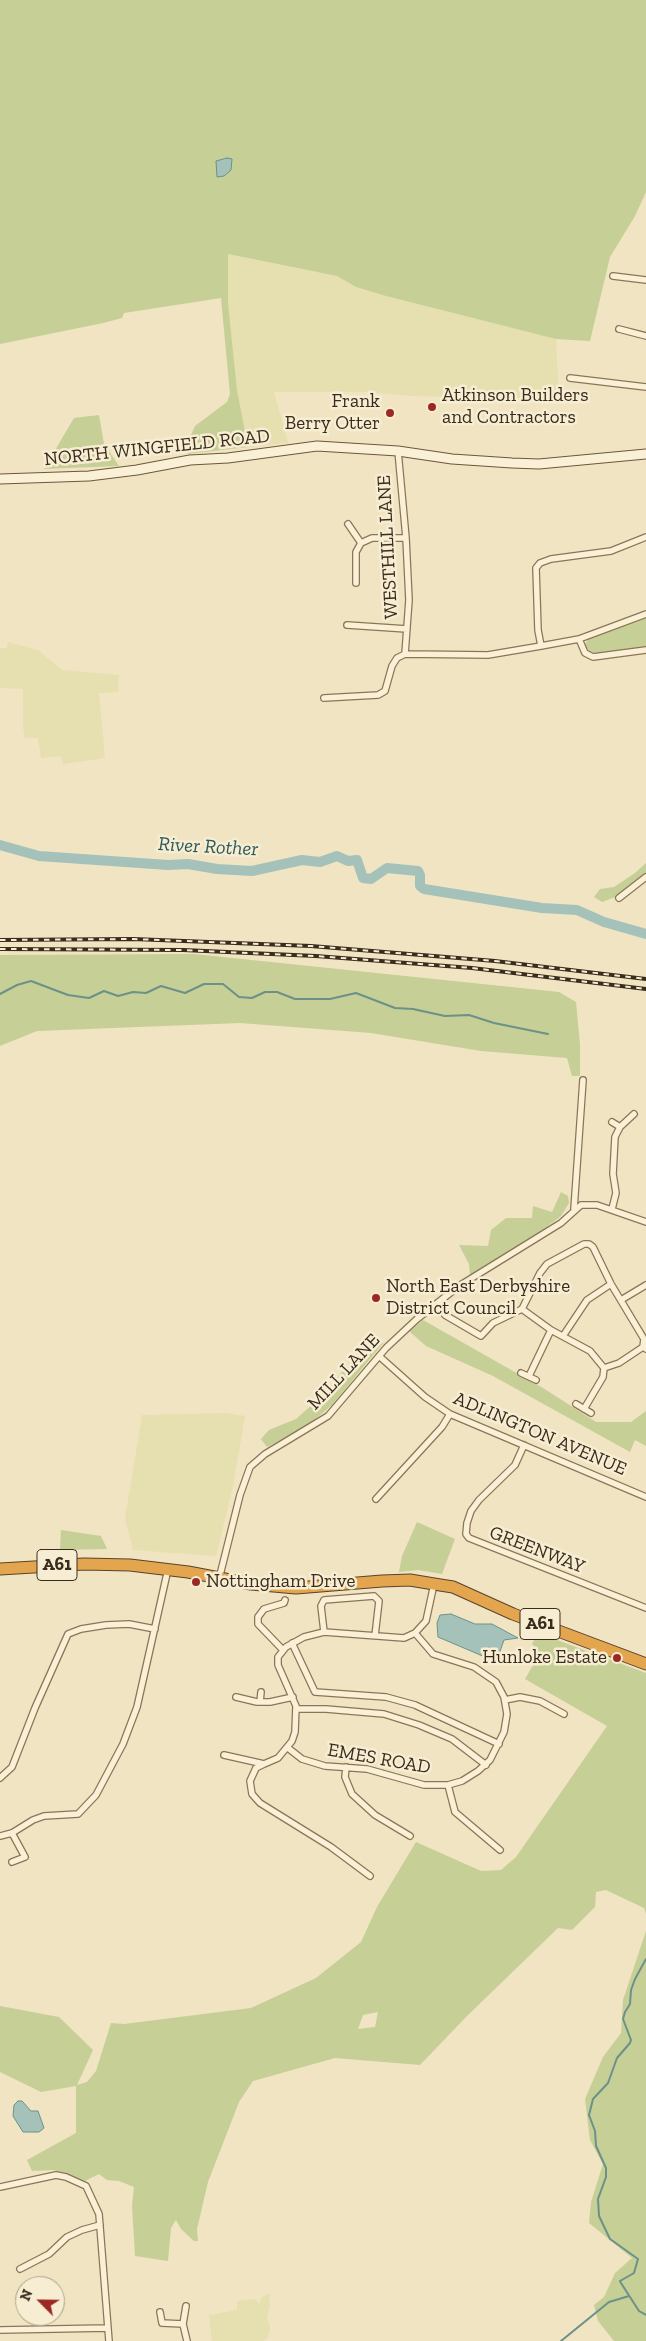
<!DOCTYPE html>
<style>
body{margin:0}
#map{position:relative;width:646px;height:2341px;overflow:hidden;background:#f0e4c2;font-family:"Zilla Slab",serif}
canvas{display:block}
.north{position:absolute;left:15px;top:2276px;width:50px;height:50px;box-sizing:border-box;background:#f7edd2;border:1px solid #aba08a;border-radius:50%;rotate:293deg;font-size:14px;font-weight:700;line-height:20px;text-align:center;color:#3a2c1d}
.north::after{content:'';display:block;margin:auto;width:18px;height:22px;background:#9c2826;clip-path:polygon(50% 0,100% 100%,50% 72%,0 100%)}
</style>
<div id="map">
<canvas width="646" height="2341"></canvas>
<div class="north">N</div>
</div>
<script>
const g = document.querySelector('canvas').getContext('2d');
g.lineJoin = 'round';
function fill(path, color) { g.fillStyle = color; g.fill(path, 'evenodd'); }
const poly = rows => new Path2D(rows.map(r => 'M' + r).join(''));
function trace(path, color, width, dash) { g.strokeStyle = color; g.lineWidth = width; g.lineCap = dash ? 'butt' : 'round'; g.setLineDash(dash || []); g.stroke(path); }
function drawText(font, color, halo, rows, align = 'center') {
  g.font = font + ' "Zilla Slab",serif'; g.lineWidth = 5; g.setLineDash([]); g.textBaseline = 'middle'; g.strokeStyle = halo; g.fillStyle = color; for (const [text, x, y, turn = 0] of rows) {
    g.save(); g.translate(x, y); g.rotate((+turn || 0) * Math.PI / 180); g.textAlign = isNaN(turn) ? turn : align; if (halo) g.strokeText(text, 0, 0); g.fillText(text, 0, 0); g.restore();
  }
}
fill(poly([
 [228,254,337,276,356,287,386,296,556,339,559,399,411,396,368,392,274,392,288,443,248,447,237,390,228,303],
 [8,642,38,650,62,670,119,675,118,692,99,693,105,758,63,764,61,756,41,758,38,738,25,738,23,727,23,689,0,688,0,648,7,648],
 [224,1413,245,1416,233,1486,216,1556,133,1550,125,1519,142,1415],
 [269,2293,270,2305,267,2318,270,2328,268,2337,264,2341,212,2341,209,2315,237,2310,237,2301,255,2299,260,2304,261,2298]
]), '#e6dfaf');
fill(poly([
 [0,0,646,0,646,192,635,216,610,257,590,341,556,339,386,296,356,287,337,276,228,254,228,303,237,390,248,447,188,454,188,442,195,426,227,402,230,394,221,298,124,313,122,318,103,323,0,344],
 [99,415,104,444,119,466,44,469,74,418],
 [646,617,646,648,597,653,591,652,584,646,589,638],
 [646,863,646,874,623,894,602,902,594,897,600,889,614,887,635,873],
 [194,954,559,992,576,1002,580,1044,580,1076,572,1076,567,1058,481,1051,371,1033,240,1023,37,1031,0,1046,0,955],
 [561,1192,568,1196,569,1203,561,1216,536,1235,470,1276,469,1264,459,1245,488,1246,491,1230,506,1218,532,1218,533,1206,552,1212],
 [423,1320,543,1388,596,1422,631,1422,646,1411,646,1446,635,1440,630,1452,493,1376,426,1346,409,1331],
 [384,1342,332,1405,305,1428,267,1447,261,1439,269,1430,296,1419,322,1396,341,1373,370,1350],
 [417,1522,455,1539,442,1574,418,1570,399,1572,402,1556],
 [61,1530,101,1536,107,1549,62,1550,60,1549],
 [538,1633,646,1673,646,1914,644,1908,606,1890,596,1892,595,1907,572,1930,558,1928,467,2016,420,2065,335,2058,253,2081,239,2102,208,2182,197,2229,198,2241,194,2241,181,2229,176,2220,171,2228,168,2261,135,2256,132,2206,134,2187,119,2181,107,2180,99,2174,85,2181,54,2170,32,2171,27,2160,76,2133,76,2086,41,2092,0,2072,0,2006,59,2017,93,2050,77,2085,87,2082,96,2071,111,2023,124,2024,251,2008,316,1978,361,1942,377,1907,416,1842,481,1871,501,1870,516,1857,607,1726,525,1679,540,1653,532,1644],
 [378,2012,375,2027,358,2029,363,2015],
 [646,1931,646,2341,614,2341,598,2321,594,2305,604,2297,615,2273,632,2258,589,2223,591,2202,603,2164,590,2140,585,2099,603,2057,621,2033,623,2000]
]), '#c6cf96');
const water = poly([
 [227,158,232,159,231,170,224,176,217,177,216,161,227,158],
 [451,1614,475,1624,492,1624,518,1638,504,1640,499,1654,485,1657,438,1637,437,1623,440,1615,451,1614],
 [18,2101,22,2101,31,2111,38,2111,44,2128,39,2132,23,2132,13,2116,14,2105,18,2101]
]);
fill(water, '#a5c2ba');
trace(water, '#6b9189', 1);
trace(poly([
 [0,994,17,985,31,981,68,995,89,998,104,991,118,996,133,992,146,993,161,986,185,993,204,984,223,984,239,997,252,998,265,992,277,992,295,999,330,999,356,993,395,1008,413,1009,445,1016,469,1015,494,1023,548,1034],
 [646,1959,635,1979,631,1990,630,2004,625,2012,623,2019,631,2040,630,2043,617,2058,608,2083,593,2099,589,2115,595,2131,596,2146,606,2168,606,2177,598,2199,599,2216,610,2239,638,2259,634,2273,620,2281,621,2283,639,2311,646,2315],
 [561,2341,609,2302,629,2296]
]), '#6b9189', 2);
trace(poly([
 [0,845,39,856,168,865,188,864,217,869,252,871,302,860,320,862,337,856,348,861,357,860,363,878,371,879,387,868,418,871,420,875,420,886,424,889,542,908,577,910,604,922,646,934]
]), '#a5c2ba', 10);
const street = poly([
 [613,276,646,280],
 [619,329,646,336],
 [570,378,646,387],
 [398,451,406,538,409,600,405,654],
 [348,524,361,543],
 [356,583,356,552,361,543,372,538,406,538],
 [347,625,407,629],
 [579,639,585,653,593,657,646,650],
 [541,646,538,630,536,568,540,563,551,559,611,551,646,537],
 [405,654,488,655,541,646,579,639,646,614],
 [324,698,378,695,385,691,392,666,397,658,405,654],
 [619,898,646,877],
 [612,1122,620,1127],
 [574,1209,583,1080],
 [612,1209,616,1193,613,1174,615,1137,620,1127,634,1114],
 [621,1300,646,1285],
 [436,1304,445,1315,481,1336,493,1323,522,1309,540,1273,547,1264,584,1244,589,1244,593,1247,611,1284,644,1339,643,1347,646,1349],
 [522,1309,551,1330,590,1351,604,1368,603,1377,584,1409],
 [563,1336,587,1300,611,1284],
 [379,1356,425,1397,450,1414,646,1497],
 [604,1368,619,1363,643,1347],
 [521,1373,536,1380],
 [529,1376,551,1330],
 [576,1404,591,1413],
 [524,1445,515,1465,479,1500,471,1511,467,1523,466,1534,469,1538,646,1608],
 [376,1499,442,1427,450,1414],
 [219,1579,240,1495,250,1467,265,1454,328,1416,386,1348,417,1319,459,1286,561,1223,581,1205,597,1205,646,1222],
 [324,1632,321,1606,324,1600,374,1596,379,1601,375,1636],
 [292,1643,315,1692,386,1697,415,1705,499,1744],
 [283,1650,258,1624,258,1617,264,1609,284,1603,285,1600],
 [236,1697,257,1702,270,1702,293,1697],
 [505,1700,520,1697,540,1701,564,1714],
 [260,1702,261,1692],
 [297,1709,326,1709,384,1714,419,1725,452,1739,486,1765],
 [288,1748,302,1759,325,1766,367,1769,424,1785,448,1785,462,1781,478,1771,490,1760,504,1732,507,1714,504,1697,496,1682,474,1667,433,1654,415,1633],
 [224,1755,264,1764,278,1758,292,1741,295,1732,296,1706,278,1665,278,1657,286,1647,304,1637,324,1632,404,1638,415,1633,426,1621,434,1584],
 [264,1764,256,1768,250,1781,252,1794,260,1803,331,1847,370,1876],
 [346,1767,345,1777,352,1794,375,1815,410,1836],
 [0,1778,12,1767,35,1708,68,1634,81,1629,106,1625,129,1624,155,1629],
 [448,1785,455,1812,500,1850],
 [12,1833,25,1857,12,1862],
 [0,1836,12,1833,33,1820,44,1816,78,1814,96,1795,123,1744,137,1707,168,1569],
 [0,2187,56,2175,66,2177,86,2186,99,2214,109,2341],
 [20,2269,49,2254,67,2237,82,2230,100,2225],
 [160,2312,162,2323,183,2324,187,2341],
 [183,2324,186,2306],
 [0,2330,108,2328]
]);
const secondary = poly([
 [0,479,89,476,137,470,190,460,228,458,317,446,398,451,452,459,512,463,539,464,646,454]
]);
const highway = poly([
 [0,1569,84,1564,130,1565,188,1572,251,1584,296,1588,382,1581,410,1580,434,1584,453,1587,513,1614,646,1664]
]);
trace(street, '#8b7558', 8);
trace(secondary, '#6d563c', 11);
trace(highway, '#58422d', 13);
trace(street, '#faf0d6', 5.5);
trace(secondary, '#faf0d6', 9);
trace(highway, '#e3a64f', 11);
const rail = poly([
 [0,940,133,939,311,946,495,961,646,979],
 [0,949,183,950,316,956,472,968,646,989]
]);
trace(rail, '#3a2c1d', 4);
trace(rail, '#f7edd2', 2, [5.5]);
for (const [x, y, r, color] of [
 [432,407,5,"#9c2826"],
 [390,413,5,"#9c2826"],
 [376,1298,5,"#9c2826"],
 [196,1582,5,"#9c2826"],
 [617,1658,5,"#9c2826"]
]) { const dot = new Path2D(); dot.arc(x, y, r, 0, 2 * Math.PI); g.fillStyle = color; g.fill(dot); trace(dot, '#f7edd2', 2); }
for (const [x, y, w] of [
 [57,1565,40],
 [540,1624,40]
]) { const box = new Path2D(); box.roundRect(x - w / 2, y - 15.5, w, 31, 4); g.fillStyle = '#f7edd2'; g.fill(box); trace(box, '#3a2c1d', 1); }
drawText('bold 18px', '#3a2c1d', null, [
 ["A61",57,1565],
 ["A61",540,1624]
]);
drawText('19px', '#3a2c1d', '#f7edd2', [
 ["Atkinson Builders",442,396],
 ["and Contractors",442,418],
 ["Frank",380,402,"right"],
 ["Berry Otter",380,424,"right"],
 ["North East Derbyshire",386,1287],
 ["District Council",386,1309],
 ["Nottingham Drive",206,1582],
 ["Hunloke Estate",607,1658,"right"]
], 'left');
drawText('19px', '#3a2c1d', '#f7edd2', [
 ["NORTH WINGFIELD ROAD",157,448,-6],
 ["WESTHILL LANE",388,547,-93],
 ["MILL LANE",344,1372,-47],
 ["ADLINGTON AVENUE",540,1434,23],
 ["GREENWAY",537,1550,21],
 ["EMES ROAD",379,1759,10]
]);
drawText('italic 20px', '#2c5a59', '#f7edd2', [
 ["River Rother",208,847,3]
]);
</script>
